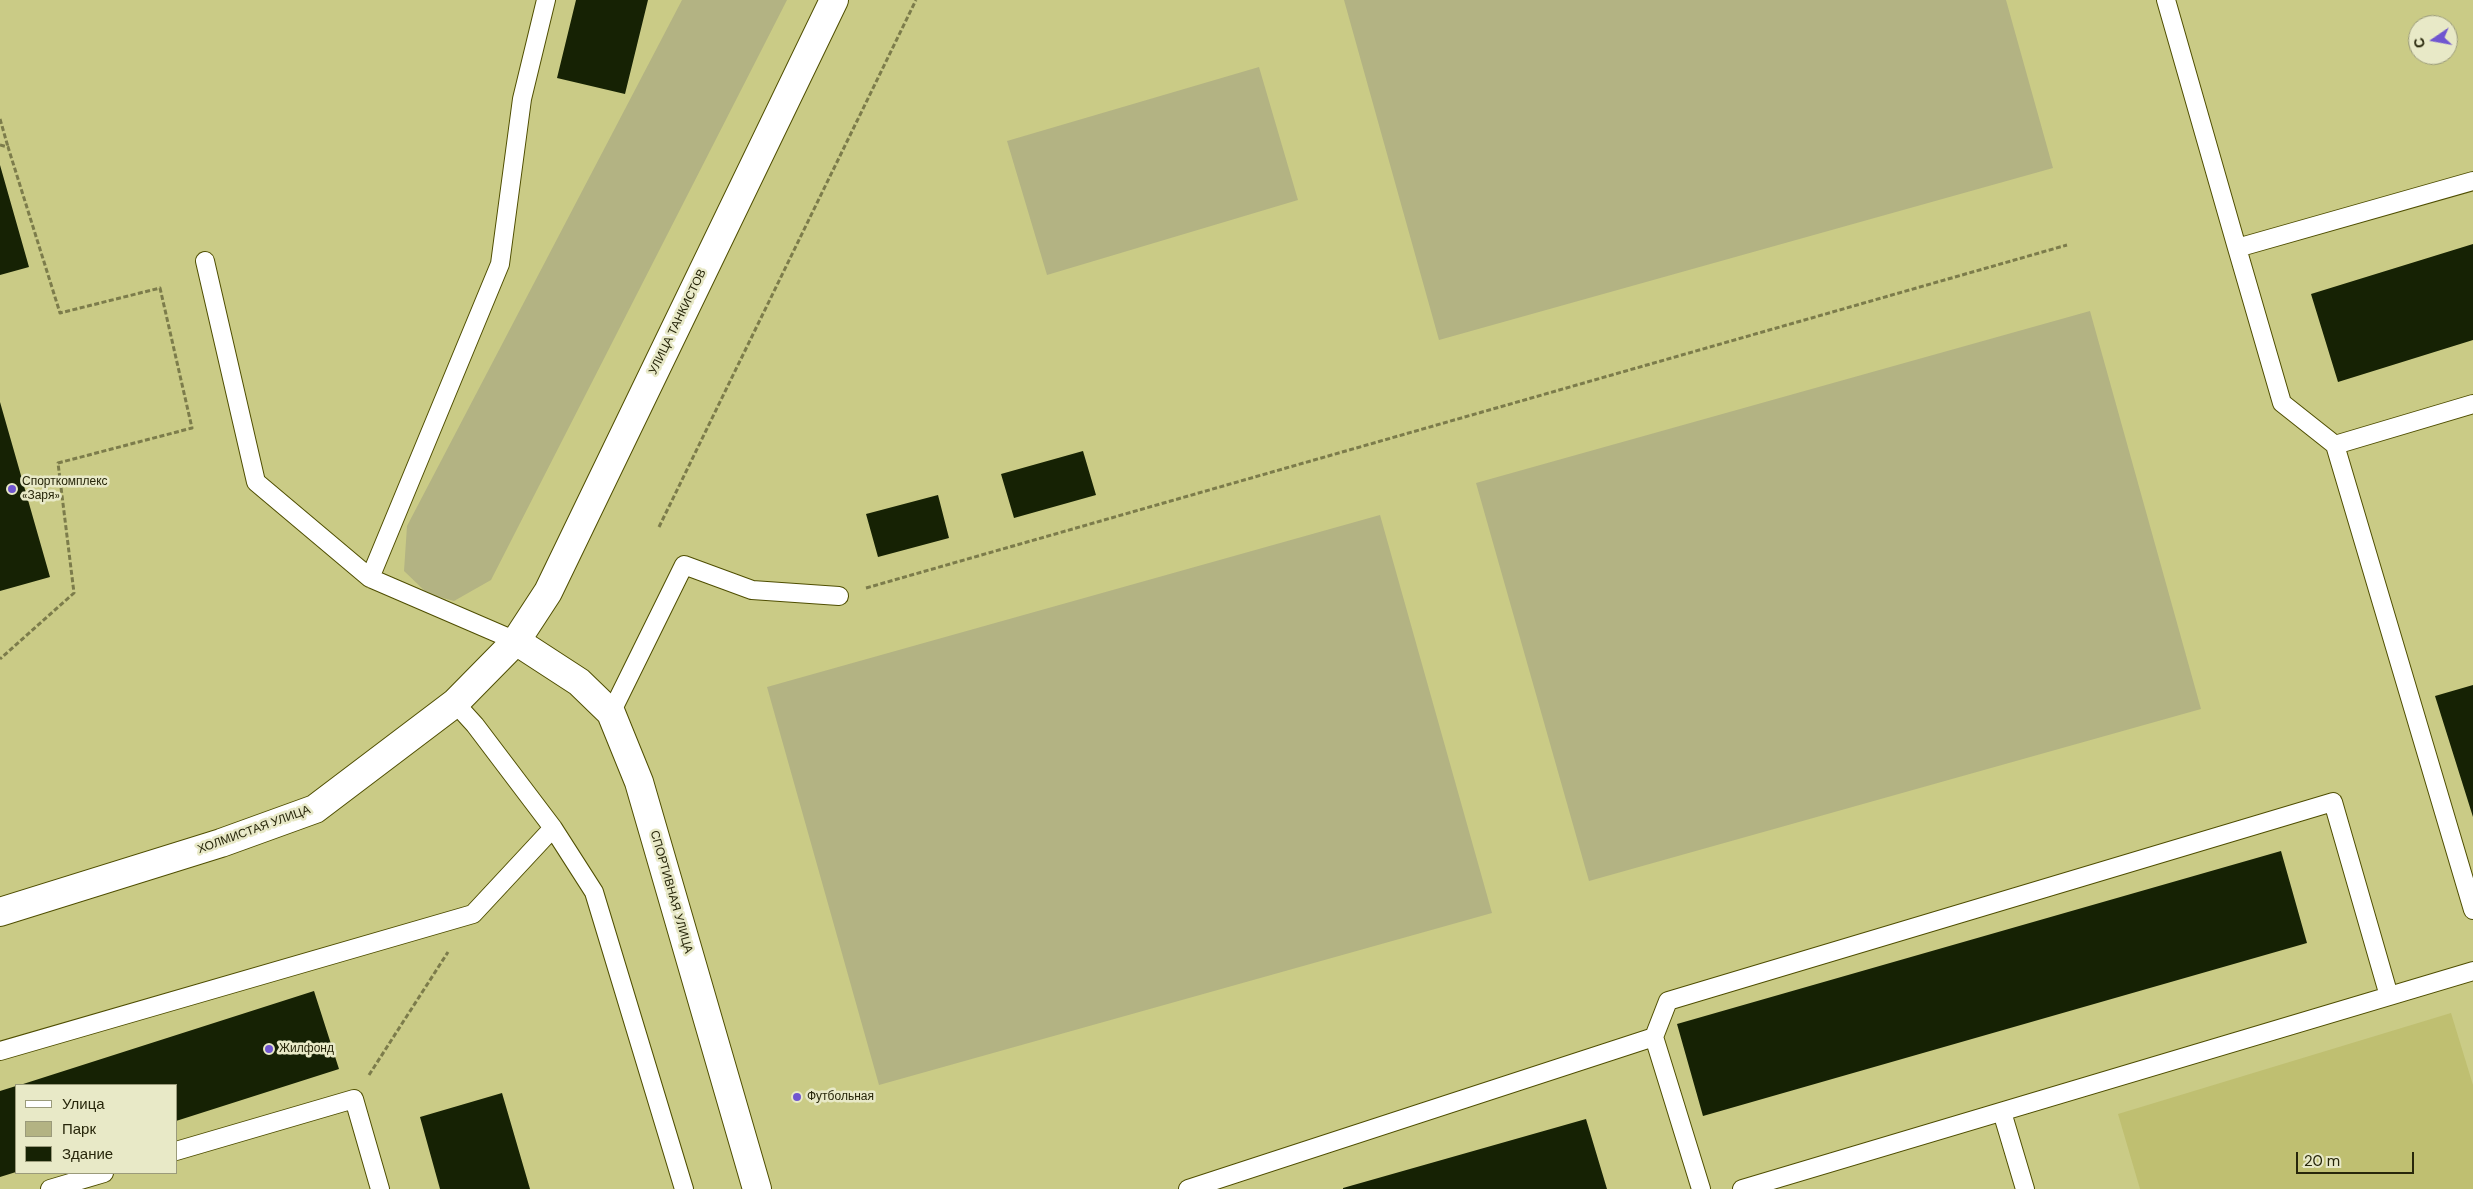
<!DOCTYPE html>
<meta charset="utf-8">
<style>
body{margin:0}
#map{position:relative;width:2473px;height:1189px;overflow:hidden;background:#cacb86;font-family:"DM Sans",sans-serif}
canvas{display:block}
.legend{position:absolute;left:15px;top:1084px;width:162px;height:90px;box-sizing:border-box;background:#e8e9c7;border:1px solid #9b9b7b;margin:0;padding:6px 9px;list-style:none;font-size:15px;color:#27260a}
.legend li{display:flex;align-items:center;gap:10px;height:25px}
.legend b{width:25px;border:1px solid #9b9b7b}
.north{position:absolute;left:2408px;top:15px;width:50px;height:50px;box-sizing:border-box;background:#e8e9c7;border:1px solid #9b9b7b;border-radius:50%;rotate:258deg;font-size:14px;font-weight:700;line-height:20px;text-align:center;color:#27260a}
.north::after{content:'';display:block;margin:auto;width:18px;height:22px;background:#7056d0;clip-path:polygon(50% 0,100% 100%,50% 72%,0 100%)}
.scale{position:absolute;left:2296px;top:1152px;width:118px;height:22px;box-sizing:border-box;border:2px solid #27260a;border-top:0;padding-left:6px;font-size:15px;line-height:18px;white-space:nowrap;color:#27260a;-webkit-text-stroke:4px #e8e9c7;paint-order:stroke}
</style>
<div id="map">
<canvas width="2473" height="1189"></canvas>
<ul class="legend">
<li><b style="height:6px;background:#fff"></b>Улица</li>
<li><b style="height:14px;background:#b3b383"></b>Парк</li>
<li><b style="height:14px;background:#162204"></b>Здание</li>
</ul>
<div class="north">С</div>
<div class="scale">20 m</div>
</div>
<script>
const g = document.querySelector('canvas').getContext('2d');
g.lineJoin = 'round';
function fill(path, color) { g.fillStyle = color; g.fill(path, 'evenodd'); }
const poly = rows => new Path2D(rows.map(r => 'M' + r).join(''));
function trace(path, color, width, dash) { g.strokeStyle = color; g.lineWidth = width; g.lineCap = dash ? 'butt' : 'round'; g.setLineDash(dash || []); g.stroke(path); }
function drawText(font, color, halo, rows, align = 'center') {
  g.font = font + ' "DM Sans",sans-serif'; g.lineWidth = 5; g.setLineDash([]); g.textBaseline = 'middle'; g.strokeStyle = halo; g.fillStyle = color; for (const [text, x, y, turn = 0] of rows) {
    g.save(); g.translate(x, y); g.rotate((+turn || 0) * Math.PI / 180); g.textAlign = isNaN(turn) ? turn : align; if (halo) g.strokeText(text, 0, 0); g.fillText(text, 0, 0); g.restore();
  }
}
fill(poly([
 [2451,1013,2473,1085,2473,1189,2140,1189,2118,1114]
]), '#bfbf71');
fill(poly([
 [682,0,787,0,491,580,454,601,428,594,404,571,407,526],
 [1344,0,2006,0,2053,168,1439,340],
 [1259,67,1298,200,1047,275,1007,141],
 [2090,311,2201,709,1589,881,1476,483],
 [1380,515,1492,913,879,1085,767,687]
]), '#b3b383');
fill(poly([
 [576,0,648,0,625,94,557,78],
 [0,165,29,267,0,275],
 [2473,244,2473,340,2338,382,2311,294],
 [0,402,50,577,0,591],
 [1083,451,1096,495,1014,518,1001,474],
 [938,495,949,538,878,557,866,514],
 [2473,685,2473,817,2435,696],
 [2281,851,2307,943,1703,1116,1677,1024],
 [314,991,339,1069,176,1121,176,1085,20,1085],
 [16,1086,16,1172,0,1177,0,1091],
 [502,1093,530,1189,440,1189,420,1117],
 [1586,1119,1607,1189,1343,1189,1343,1188]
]), '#162204');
const service = poly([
 [2166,0,2237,248],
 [2473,181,2237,248,2282,403,2335,445,2473,910],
 [205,261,256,482,370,578],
 [2335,445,2473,404],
 [516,641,370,578,500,264,522,99,546,0],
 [611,713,684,565,752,590,839,596],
 [553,828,594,892,684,1189],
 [1654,1037,1701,1189],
 [0,1051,473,914,553,828,475,725,455,703],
 [2002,1112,2025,1189],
 [176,1151,354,1099,380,1189],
 [50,1189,104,1173],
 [1188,1189,1654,1037,1668,1001,2333,802,2389,996],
 [1742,1189,2473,971]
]);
const tertiary = poly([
 [516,641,579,682,611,713,639,782,757,1189],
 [0,912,221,843,315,809,455,703,516,641,548,592,834,0]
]);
trace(service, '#4f4e00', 20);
trace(tertiary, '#4f4e00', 30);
trace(poly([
 [0,119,8,147],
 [0,145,8,147,60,313,160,288,192,428,58,463,74,593,0,659],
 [659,527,916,0],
 [866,588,2067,245],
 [369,1075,448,952]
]), '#7c7c4b', 3, [5, 2.5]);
trace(service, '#fff', 18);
trace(tertiary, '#fff', 28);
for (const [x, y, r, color] of [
 [12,489,5,"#7056d0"],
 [269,1049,5,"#7056d0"],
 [797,1097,5,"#7056d0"]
]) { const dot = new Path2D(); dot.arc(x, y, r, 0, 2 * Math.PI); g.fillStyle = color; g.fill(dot); trace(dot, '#e8e9c7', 2); }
drawText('12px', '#27260a', '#e8e9c7', [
 ["УЛИЦА ТАНКИСТОВ",678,322,-64],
 ["ХОЛМИСТАЯ УЛИЦА",254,830,-20],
 ["СПОРТИВНАЯ УЛИЦА",671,892,74]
]);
drawText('12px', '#27260a', '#e8e9c7', [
 ["Спорткомплекс",22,482],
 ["«Заря»",22,496],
 ["Жилфонд",279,1049],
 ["Футбольная",807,1097]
], 'left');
</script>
